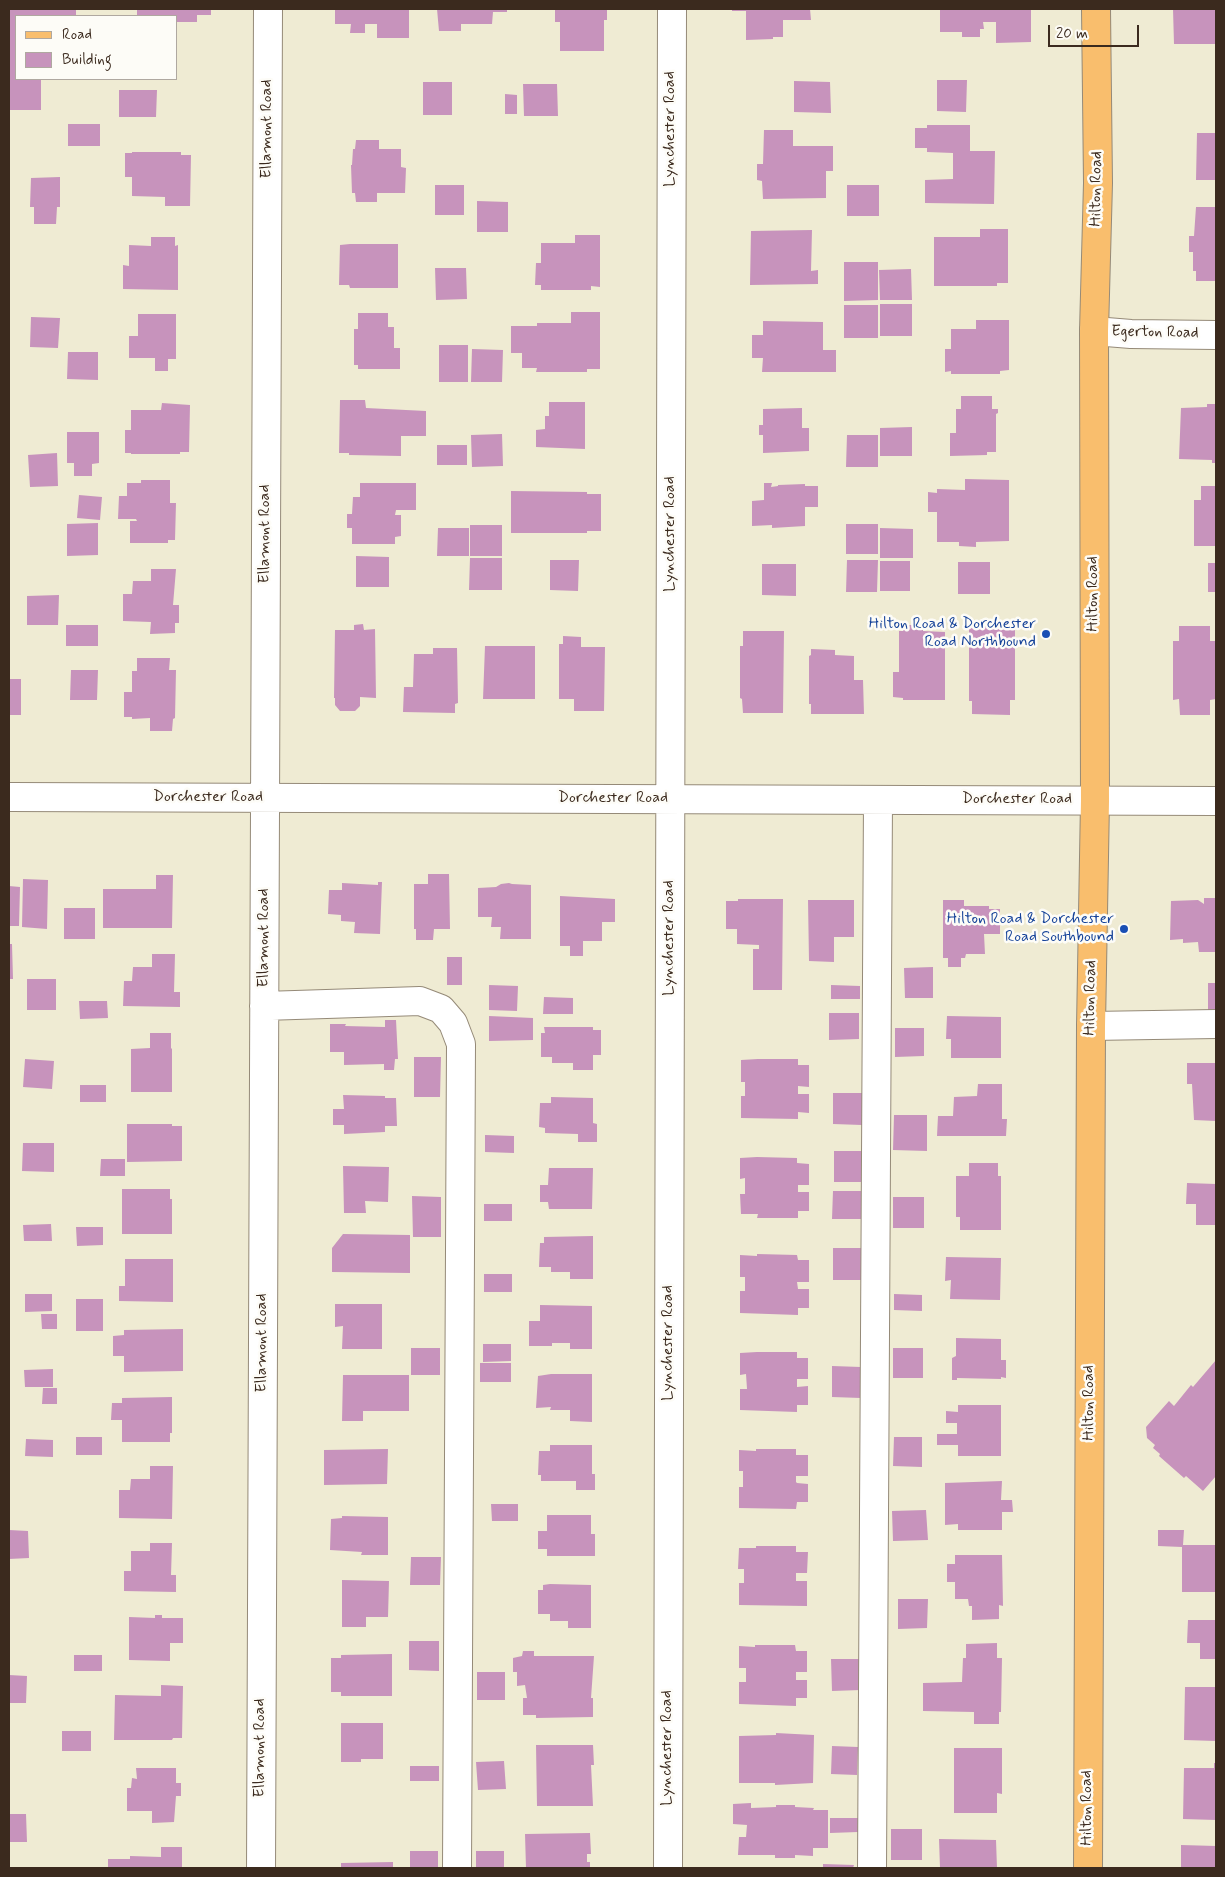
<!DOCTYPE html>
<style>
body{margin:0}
#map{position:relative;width:1225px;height:1877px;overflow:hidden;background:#efebd3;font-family:Mynerve,sans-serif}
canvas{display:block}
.frame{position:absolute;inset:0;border:10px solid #3b2a1e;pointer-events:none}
.legend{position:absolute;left:15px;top:15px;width:162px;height:65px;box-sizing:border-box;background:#fdfcf7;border:1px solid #afa8a0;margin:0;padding:6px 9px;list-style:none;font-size:15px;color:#3b2a1e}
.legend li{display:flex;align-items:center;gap:10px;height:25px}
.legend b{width:25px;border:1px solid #afa8a0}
.scale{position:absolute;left:1048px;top:25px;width:91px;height:22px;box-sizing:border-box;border:2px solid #3b2a1e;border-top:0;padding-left:6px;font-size:15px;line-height:18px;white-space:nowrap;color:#3b2a1e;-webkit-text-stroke:4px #fdfcf7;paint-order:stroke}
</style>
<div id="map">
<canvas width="1225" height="1877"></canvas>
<div class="frame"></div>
<ul class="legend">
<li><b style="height:6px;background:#f9be6d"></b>Road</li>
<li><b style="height:14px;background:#c793bc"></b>Building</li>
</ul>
<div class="scale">20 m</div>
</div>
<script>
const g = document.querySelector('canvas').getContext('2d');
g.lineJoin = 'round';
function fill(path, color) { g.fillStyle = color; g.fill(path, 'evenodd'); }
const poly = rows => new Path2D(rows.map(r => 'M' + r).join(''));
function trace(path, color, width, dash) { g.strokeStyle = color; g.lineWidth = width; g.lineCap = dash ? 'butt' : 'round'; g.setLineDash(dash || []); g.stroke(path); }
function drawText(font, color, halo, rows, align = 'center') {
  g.font = font + ' Mynerve,sans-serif'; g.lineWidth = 5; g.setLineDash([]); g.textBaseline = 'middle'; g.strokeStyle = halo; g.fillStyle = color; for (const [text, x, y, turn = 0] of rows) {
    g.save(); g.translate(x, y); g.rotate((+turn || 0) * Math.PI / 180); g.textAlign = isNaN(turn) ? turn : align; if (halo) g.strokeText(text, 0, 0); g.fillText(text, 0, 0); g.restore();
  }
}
fill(poly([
 [9,9,76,9,76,16,16,16,16,79,41,79,41,110,9,110],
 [137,9,211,9,211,15,197,15,197,22,176,22,176,16,137,15],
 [335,9,409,9,409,38,377,38,377,24,365,24,365,33,350,33,351,24,335,24],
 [437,9,507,9,507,12,493,12,492,24,461,24,461,31,439,31],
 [555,9,607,9,607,20,604,20,604,51,560,51,560,22,555,22],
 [732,9,810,9,811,20,783,20,783,37,773,37,773,39,746,40,746,11,732,11],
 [940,9,1031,9,1031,42,996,43,996,22,983,22,984,29,980,29,980,37,962,37,962,32,940,32],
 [1173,9,1216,9,1216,44,1174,44],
 [937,80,967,80,966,112,937,111],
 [794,81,830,82,831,113,794,112],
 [423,82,452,82,452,115,423,115],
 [523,84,557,84,558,116,524,116],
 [119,90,157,90,156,117,119,117],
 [505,94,517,95,517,114,505,114],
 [68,124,100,124,100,146,68,146],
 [927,125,970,125,970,151,995,151,994,204,925,203,925,180,953,179,953,153,927,152,927,148,915,148,915,128,927,128],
 [764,130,793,130,793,146,833,146,833,171,826,171,826,198,763,199,762,181,757,180,757,164,763,164],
 [1197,133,1216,133,1216,180,1196,180],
 [356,140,379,140,379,149,401,149,401,167,406,168,405,193,377,193,377,202,356,202,355,193,352,193,351,165,352,165,353,149,355,149],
 [132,152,181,152,181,155,191,155,190,206,165,206,165,197,132,196,132,177,125,177,125,153,132,153],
 [60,177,60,207,57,207,56,224,34,224,34,207,30,207,31,178],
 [435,185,464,185,464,215,435,215],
 [847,185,879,185,879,216,847,216],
 [477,201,508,202,508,232,477,232],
 [1196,207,1216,207,1216,281,1196,281,1196,271,1193,271,1193,252,1189,252,1189,236,1194,236],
 [980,229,1008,229,1008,283,997,283,997,286,934,286,934,237,980,237],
 [812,230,811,271,818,270,818,284,750,285,751,231],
 [575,235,600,235,600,287,591,286,591,290,541,290,541,285,535,285,536,263,541,263,541,243,575,243],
 [151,237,175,237,175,246,178,245,178,290,123,289,123,265,129,266,129,245,151,246],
 [350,244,398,244,398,288,350,288,349,285,339,285,340,245],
 [844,262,878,262,878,300,844,301],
 [435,268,466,268,467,299,436,300],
 [911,269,912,300,880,300,879,270],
 [880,304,912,304,912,336,880,336],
 [844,305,878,305,878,338,844,338],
 [571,312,600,312,600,369,587,369,587,372,536,372,537,368,522,368,522,353,511,353,511,326,537,326,537,323,571,323],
 [358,313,388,313,388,327,394,327,394,348,400,348,400,369,358,369,358,365,354,365,354,329,358,329],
 [138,314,176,314,176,359,168,359,168,371,155,371,155,358,129,358,129,336,138,336],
 [31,317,60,318,58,348,30,347],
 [976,320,1009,320,1009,370,1000,371,1000,374,951,374,951,371,945,372,945,349,951,349,951,329,976,329],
 [763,321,823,322,823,350,836,350,836,372,762,372,763,358,752,358,752,335,763,335],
 [439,345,468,345,468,382,439,382],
 [472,349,503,350,502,382,471,382],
 [68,352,98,352,98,380,67,379],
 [961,396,992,396,992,409,998,409,998,413,996,414,996,452,987,452,987,455,950,456,950,433,956,433,956,409,961,409],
 [340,400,365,400,366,408,426,411,426,436,401,436,401,456,349,455,349,453,339,453],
 [549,402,585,402,585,449,536,447,536,430,545,429,545,416,549,416],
 [162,403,190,405,189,452,180,452,180,454,131,454,131,453,125,453,125,430,131,430,131,410,161,410],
 [1207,404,1216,404,1216,463,1212,463,1212,460,1179,459,1181,408,1207,407],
 [802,408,802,428,809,428,809,451,763,453,763,435,759,435,759,425,763,425,763,409],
 [912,427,912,456,880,456,880,428],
 [67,432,99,432,99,463,92,464,92,476,74,476,74,463,67,463],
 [502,434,503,466,472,467,471,435],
 [847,435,878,435,878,467,846,467],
 [437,445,467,445,467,465,437,465],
 [57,453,58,486,30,487,28,455],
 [965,479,1009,480,1009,541,976,542,976,547,959,546,959,542,937,542,937,512,928,512,928,492,937,493,937,489,965,490],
 [141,480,170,480,170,503,176,503,175,540,168,540,168,543,130,543,130,521,137,521,136,519,118,519,119,496,127,496,127,483,141,483],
 [360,483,416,483,416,510,396,510,395,515,401,515,401,536,395,537,395,544,352,544,352,528,347,528,347,514,352,514,353,497,360,497],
 [764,483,772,483,771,487,778,486,778,485,805,484,805,486,818,486,818,507,805,507,805,526,772,528,772,525,752,526,752,501,764,500],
 [1201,486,1216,486,1216,546,1194,546,1194,500,1201,500],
 [511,491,587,492,587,494,601,494,601,531,587,531,587,533,511,533],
 [79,495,102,497,100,520,77,518],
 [98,523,98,555,67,556,67,524],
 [846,524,878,524,878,554,846,554],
 [470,525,502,525,502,556,470,556],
 [438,528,469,528,469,556,437,556],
 [880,528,913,529,913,558,880,558],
 [356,556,389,557,389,587,356,587],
 [470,558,502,558,502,590,469,590],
 [550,560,579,560,578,591,550,590],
 [847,560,878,560,877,592,846,592],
 [880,561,910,561,910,591,880,591],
 [958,562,990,562,990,594,958,594],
 [1208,563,1216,563,1216,592,1208,592],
 [762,564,796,564,796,596,762,595],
 [151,569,176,569,173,605,179,605,179,623,175,623,175,633,150,634,151,622,123,621,123,594,132,594,133,581,151,581],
 [59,595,58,625,27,625,27,596],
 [980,620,979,626,1015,626,1015,700,1010,700,1010,715,972,714,972,701,969,701,969,621],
 [363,624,364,630,375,629,376,698,360,697,360,706,355,711,340,711,335,705,335,698,334,698,335,630,354,630,354,625],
 [66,625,98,625,98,646,66,646],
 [903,625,923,625,923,631,945,632,945,700,903,700,903,698,893,697,893,672,899,672,899,631,903,631],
 [1179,626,1210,626,1210,641,1216,641,1216,699,1210,700,1210,715,1180,715,1179,699,1173,700,1173,641,1179,641],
 [743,631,784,631,783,713,743,713,742,699,740,698,740,646,743,646],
 [563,636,581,637,581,647,605,647,604,711,574,711,574,699,559,699,559,644,563,644],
 [485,646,535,646,535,699,483,699],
 [433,648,457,648,458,703,455,704,455,713,403,712,404,687,413,687,414,654,433,654],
 [811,649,835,650,835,655,854,656,854,680,863,680,864,714,811,714,811,704,809,704,809,656,811,655],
 [137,658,170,658,169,670,176,670,175,718,173,719,172,731,150,731,150,718,132,719,132,717,124,717,124,692,132,692,132,671,137,671],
 [71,670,98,670,97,700,70,700],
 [9,679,21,679,21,715,9,715],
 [428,874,449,874,450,929,434,929,433,940,416,940,416,929,414,929,414,884,428,884],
 [156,875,173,875,172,928,103,928,103,889,156,889],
 [23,879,48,880,47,929,22,927],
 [378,882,382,882,380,934,354,933,355,922,341,921,341,915,328,914,329,890,342,890,342,883,378,885],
 [509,883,512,884,531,885,531,939,500,939,501,927,491,927,492,917,478,917,478,888,496,887,501,884],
 [9,886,20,887,19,926,9,926],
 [560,896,615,899,615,922,602,922,602,941,583,941,583,956,570,956,570,946,560,946],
 [1204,898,1216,898,1216,952,1199,952,1198,942,1183,943,1183,939,1170,940,1171,901,1198,900,1204,904],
 [738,899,783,899,782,990,753,990,753,949,759,949,759,945,737,944,737,929,726,929,726,901,738,901],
 [808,900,854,900,854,937,834,937,834,962,809,961],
 [943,900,964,900,964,906,989,906,989,909,1000,909,1000,934,984,934,985,954,966,954,965,958,961,958,961,967,948,967,948,958,943,958],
 [64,908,95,908,95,939,64,939],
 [9,944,12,944,13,979,9,979],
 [152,954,175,954,174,992,180,992,180,1007,123,1006,124,981,132,981,133,967,152,967],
 [447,957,462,957,462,985,447,985],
 [933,967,933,998,905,998,904,968],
 [27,979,56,979,56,1010,27,1010],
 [1208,983,1216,983,1216,1013,1208,1013],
 [489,985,518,986,517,1011,489,1010],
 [831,985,860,986,860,999,831,999],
 [544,997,573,998,573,1014,543,1014],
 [79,1001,107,1001,108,1018,80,1019],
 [829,1013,859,1013,859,1039,829,1040],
 [489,1016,533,1018,533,1040,489,1041],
 [947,1016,1001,1017,1001,1058,951,1058,951,1039,946,1039],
 [385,1020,396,1020,398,1059,395,1059,394,1070,384,1070,384,1064,344,1065,344,1052,330,1052,330,1024,346,1024,345,1026,385,1027],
 [544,1027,593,1027,593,1030,601,1030,601,1055,593,1055,593,1070,573,1070,573,1063,552,1063,552,1057,541,1057,541,1033,545,1033],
 [895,1028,924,1028,924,1056,895,1057],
 [150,1033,171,1033,171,1049,172,1048,172,1092,131,1092,131,1049,150,1048],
 [414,1057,441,1057,440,1097,414,1097],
 [25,1059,54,1061,52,1089,23,1087],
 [758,1059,798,1059,798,1065,809,1065,809,1087,798,1086,798,1094,809,1094,809,1113,798,1112,798,1119,741,1118,741,1096,745,1096,745,1082,741,1082,741,1060],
 [1187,1063,1216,1063,1216,1121,1194,1120,1192,1084,1187,1084],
 [978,1084,1002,1084,1002,1119,1007,1119,1006,1136,937,1136,938,1116,953,1116,954,1097,977,1096],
 [80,1085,106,1085,106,1102,80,1102],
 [833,1093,862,1093,862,1125,833,1124],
 [343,1095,385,1096,385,1098,396,1098,397,1126,385,1126,385,1132,344,1134,344,1125,333,1125,333,1109,344,1109],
 [551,1097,593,1098,593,1123,597,1124,597,1142,578,1142,578,1134,545,1133,545,1128,539,1127,540,1103,551,1103],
 [894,1115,927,1115,927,1151,893,1150],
 [127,1124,172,1124,172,1126,182,1126,182,1161,127,1162],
 [485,1135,514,1136,514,1153,485,1152],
 [23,1143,54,1143,54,1172,22,1171],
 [834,1151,862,1151,862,1182,834,1182],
 [757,1157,797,1158,797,1163,809,1164,809,1185,798,1185,798,1192,809,1192,809,1211,798,1211,798,1218,757,1218,758,1214,741,1214,740,1194,745,1194,745,1178,740,1179,740,1158],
 [101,1159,125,1159,125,1176,100,1176],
 [969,1163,998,1163,998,1176,1001,1176,1001,1230,960,1230,960,1217,956,1217,956,1176,969,1176],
 [343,1166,389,1167,388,1202,365,1201,366,1213,344,1213],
 [549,1168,593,1168,592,1209,549,1209,548,1202,540,1202,540,1185,548,1185],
 [1187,1183,1216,1184,1216,1225,1196,1225,1196,1204,1186,1204],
 [122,1189,170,1189,170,1199,172,1199,172,1234,122,1234],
 [833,1191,861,1191,861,1219,832,1219],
 [412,1196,441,1197,441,1237,413,1237],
 [893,1197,924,1197,924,1228,893,1228],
 [484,1204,512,1204,512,1221,484,1221],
 [51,1224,52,1241,24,1241,23,1225],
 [76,1227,103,1227,103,1245,77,1246],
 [343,1234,410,1235,410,1273,332,1272,332,1248],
 [593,1236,593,1279,570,1279,570,1272,551,1272,551,1267,539,1267,540,1243,544,1243,544,1237],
 [833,1248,861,1248,861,1280,833,1280],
 [757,1254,797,1255,798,1260,809,1260,809,1282,797,1282,798,1289,809,1289,809,1308,798,1308,798,1315,740,1313,740,1291,745,1291,745,1277,740,1277,740,1255,757,1256],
 [946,1257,1001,1258,1000,1300,950,1299,951,1280,945,1281],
 [125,1259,173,1259,173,1302,119,1301,119,1286,125,1286],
 [484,1274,512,1274,512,1292,484,1292],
 [25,1294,52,1294,52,1311,25,1312],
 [894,1294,922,1295,922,1311,894,1310],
 [76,1299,103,1299,103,1331,76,1331],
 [335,1304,382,1304,382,1349,342,1349,343,1326,335,1327],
 [540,1305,592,1306,592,1349,570,1349,570,1343,552,1343,552,1346,529,1346,529,1321,540,1321],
 [41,1314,57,1314,57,1329,42,1329],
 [183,1329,183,1371,124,1372,124,1356,113,1356,113,1336,124,1335,124,1330],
 [956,1338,1001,1339,1001,1360,1006,1360,1006,1378,1001,1377,1001,1379,957,1378,957,1380,952,1380,952,1358,956,1356],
 [483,1344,511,1344,511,1361,483,1362],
 [411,1348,440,1348,440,1375,411,1375],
 [893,1348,923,1348,923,1378,893,1378],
 [757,1352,797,1352,797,1358,808,1358,808,1379,797,1379,797,1387,808,1386,808,1405,797,1405,797,1412,740,1410,740,1389,747,1389,746,1374,740,1375,740,1353],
 [1216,1360,1216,1476,1203,1491,1186,1476,1184,1478,1159,1456,1160,1454,1153,1448,1155,1445,1147,1438,1146,1427,1169,1401,1174,1406,1191,1385,1193,1387],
 [480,1363,511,1363,511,1382,480,1382],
 [832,1366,861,1367,861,1398,832,1397],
 [53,1369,53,1387,25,1387,24,1370],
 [551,1374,592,1374,592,1422,570,1421,570,1410,550,1410,551,1407,536,1408,538,1376],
 [343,1375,409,1375,409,1411,363,1411,363,1421,342,1421],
 [43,1388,57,1388,57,1404,42,1404],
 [172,1397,172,1433,170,1433,170,1442,122,1442,122,1420,111,1420,112,1403,122,1403,122,1398],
 [958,1405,1001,1405,1001,1456,958,1456,958,1445,937,1445,937,1434,957,1434,957,1423,946,1423,946,1411,958,1412],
 [76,1437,102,1437,102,1455,76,1455],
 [894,1437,922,1437,922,1467,893,1466],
 [26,1439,53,1440,53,1457,25,1456],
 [550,1445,592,1445,592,1474,595,1474,595,1490,576,1490,576,1481,541,1481,541,1475,538,1475,539,1451,550,1451],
 [388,1449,387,1484,324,1485,324,1450],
 [756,1449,796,1449,796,1455,808,1455,808,1476,796,1476,796,1482,797,1483,808,1484,808,1502,797,1502,796,1509,739,1508,739,1487,743,1487,743,1471,739,1471,739,1450,756,1451],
 [150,1466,173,1466,172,1519,119,1518,119,1490,130,1490,131,1479,150,1479],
 [1002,1481,1001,1500,1012,1500,1013,1512,1002,1512,1002,1530,958,1530,958,1524,945,1525,945,1483],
 [491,1504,518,1504,518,1521,492,1521],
 [926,1510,928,1540,893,1541,892,1511],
 [547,1515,591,1515,591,1534,595,1534,595,1556,547,1556,547,1549,538,1549,538,1531,547,1531],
 [342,1516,388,1517,388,1555,361,1555,362,1552,330,1550,331,1519,342,1518],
 [9,1530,28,1531,29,1558,9,1559],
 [1158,1530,1184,1530,1183,1545,1216,1545,1216,1592,1182,1592,1182,1547,1158,1546],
 [150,1543,172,1543,171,1575,176,1575,176,1592,124,1591,124,1571,131,1571,131,1551,150,1551],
 [756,1546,796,1546,796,1552,808,1552,807,1573,796,1573,796,1581,807,1581,807,1606,739,1605,739,1583,744,1583,744,1569,738,1569,739,1548,756,1548],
 [955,1555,1002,1555,1003,1606,999,1605,999,1619,972,1620,972,1606,969,1606,968,1599,955,1599,955,1582,947,1582,947,1564,955,1564],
 [411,1557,441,1557,440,1585,410,1585],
 [342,1580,389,1581,388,1617,366,1617,366,1627,342,1627],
 [550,1584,591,1585,591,1628,568,1628,568,1621,550,1621,550,1614,538,1614,538,1590,543,1590,543,1585],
 [898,1599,928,1599,927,1628,898,1629],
 [155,1615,162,1615,162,1618,183,1618,183,1643,170,1643,170,1661,129,1660,129,1617,155,1618],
 [1188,1620,1216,1620,1216,1659,1200,1659,1200,1643,1187,1643],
 [409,1641,439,1641,439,1671,409,1670],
 [997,1643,997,1658,1002,1658,1001,1712,999,1712,999,1724,974,1724,974,1712,923,1711,923,1683,962,1682,963,1658,966,1658,966,1644],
 [755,1645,795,1645,796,1651,807,1651,807,1672,796,1672,796,1680,807,1680,807,1698,796,1698,796,1706,739,1704,739,1682,746,1682,746,1668,739,1668,739,1646,755,1647],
 [523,1651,534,1651,534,1656,594,1656,591,1698,593,1698,593,1717,536,1718,536,1715,523,1715,523,1698,527,1698,525,1685,517,1686,517,1672,513,1672,513,1658,522,1656],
 [392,1654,392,1696,341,1696,341,1692,331,1692,331,1658,341,1658,341,1655],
 [74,1655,102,1655,102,1671,74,1671],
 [831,1659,860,1659,861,1690,832,1691],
 [477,1672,505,1672,505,1700,477,1700],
 [9,1675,27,1676,26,1703,9,1703],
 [161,1685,183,1686,182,1738,173,1738,172,1740,114,1740,115,1695,161,1696],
 [1185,1687,1216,1687,1216,1741,1184,1740],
 [341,1723,383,1723,383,1759,361,1759,361,1762,341,1762],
 [62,1731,91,1731,91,1751,62,1751],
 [776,1733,814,1735,813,1783,775,1785,775,1783,739,1783,739,1736,776,1735],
 [536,1745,593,1745,594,1765,591,1765,593,1806,537,1806],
 [832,1746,858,1747,857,1775,831,1774],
 [954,1748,1002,1748,1002,1794,997,1793,997,1813,954,1813],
 [504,1761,506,1789,478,1790,476,1762],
 [1214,1763,1216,1763,1216,1820,1183,1819,1184,1768,1214,1768],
 [410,1766,439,1766,439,1781,410,1781],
 [136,1768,176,1768,176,1783,181,1783,181,1796,176,1796,174,1822,152,1823,152,1811,127,1811,127,1788,131,1788,132,1778,137,1779],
 [751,1803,751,1808,776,1807,776,1805,795,1805,795,1807,814,1808,813,1810,828,1810,828,1848,813,1848,813,1856,795,1855,795,1858,775,1858,775,1855,738,1855,739,1837,746,1837,747,1825,733,1824,733,1804],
 [9,1814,26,1814,27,1842,9,1842],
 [830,1818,858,1818,858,1832,830,1833],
 [891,1829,922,1829,922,1860,891,1860],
 [590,1833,591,1854,587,1854,587,1862,590,1862,590,1868,526,1868,525,1834],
 [939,1839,996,1840,997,1868,940,1868],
 [1181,1845,1216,1846,1216,1868,1181,1868],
 [161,1847,182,1847,182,1868,108,1868,108,1859,130,1859,130,1856,161,1857],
 [410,1851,438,1851,438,1868,410,1868],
 [476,1851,504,1851,504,1868,476,1868],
 [393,1862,393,1868,341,1868,341,1863],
 [823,1864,854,1865,853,1868,823,1868]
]), '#c793bc');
const minor = poly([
 [1094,331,1131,334,1216,335],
 [9,797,1216,801],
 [264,1006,420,1001,441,1009,453,1023,461,1044,457,1868],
 [1091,1026,1216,1024],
 [261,1868,268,9],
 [668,1868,672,9],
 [872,1868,878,800]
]);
const major = poly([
 [1088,1868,1091,1026,1095,801,1094,331,1098,183,1096,9]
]);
trace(minor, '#958a78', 30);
trace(major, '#958a78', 30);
trace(minor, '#fff', 28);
trace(major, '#f9be6d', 28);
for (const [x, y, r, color] of [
 [1046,634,5,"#1a4fb4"],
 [1124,929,5,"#1a4fb4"]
]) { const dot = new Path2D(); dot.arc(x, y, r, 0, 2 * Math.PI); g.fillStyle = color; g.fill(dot); trace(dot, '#fdfcf7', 2); }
drawText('16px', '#3b2a1e', '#fdfcf7', [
 ["Ellamont Road",268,129,-90],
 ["Lynchester Road",671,129,-90],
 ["Hilton Road",1097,189,-89],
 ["Egerton Road",1155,333,1],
 ["Ellamont Road",266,534,-90],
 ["Lynchester Road",671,534,-90],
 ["Hilton Road",1094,594,-90],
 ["Dorchester Road",208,798],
 ["Dorchester Road",613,799],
 ["Dorchester Road",1017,800],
 ["Ellamont Road",265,938,-90],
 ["Lynchester Road",670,938,-90],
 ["Hilton Road",1091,998,-89],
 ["Ellamont Road",263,1343,-90],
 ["Lynchester Road",669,1343,-90],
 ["Hilton Road",1090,1403,-90],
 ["Ellamont Road",261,1748,-90],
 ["Lynchester Road",668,1748,-90],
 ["Hilton Road",1088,1808,-90]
]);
drawText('16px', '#164399', '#fdfcf7', [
 ["Hilton Road & Dorchester",1036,625],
 ["Road Northbound",1036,643],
 ["Hilton Road & Dorchester",1114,920],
 ["Road Southbound",1114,938]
], 'right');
</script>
